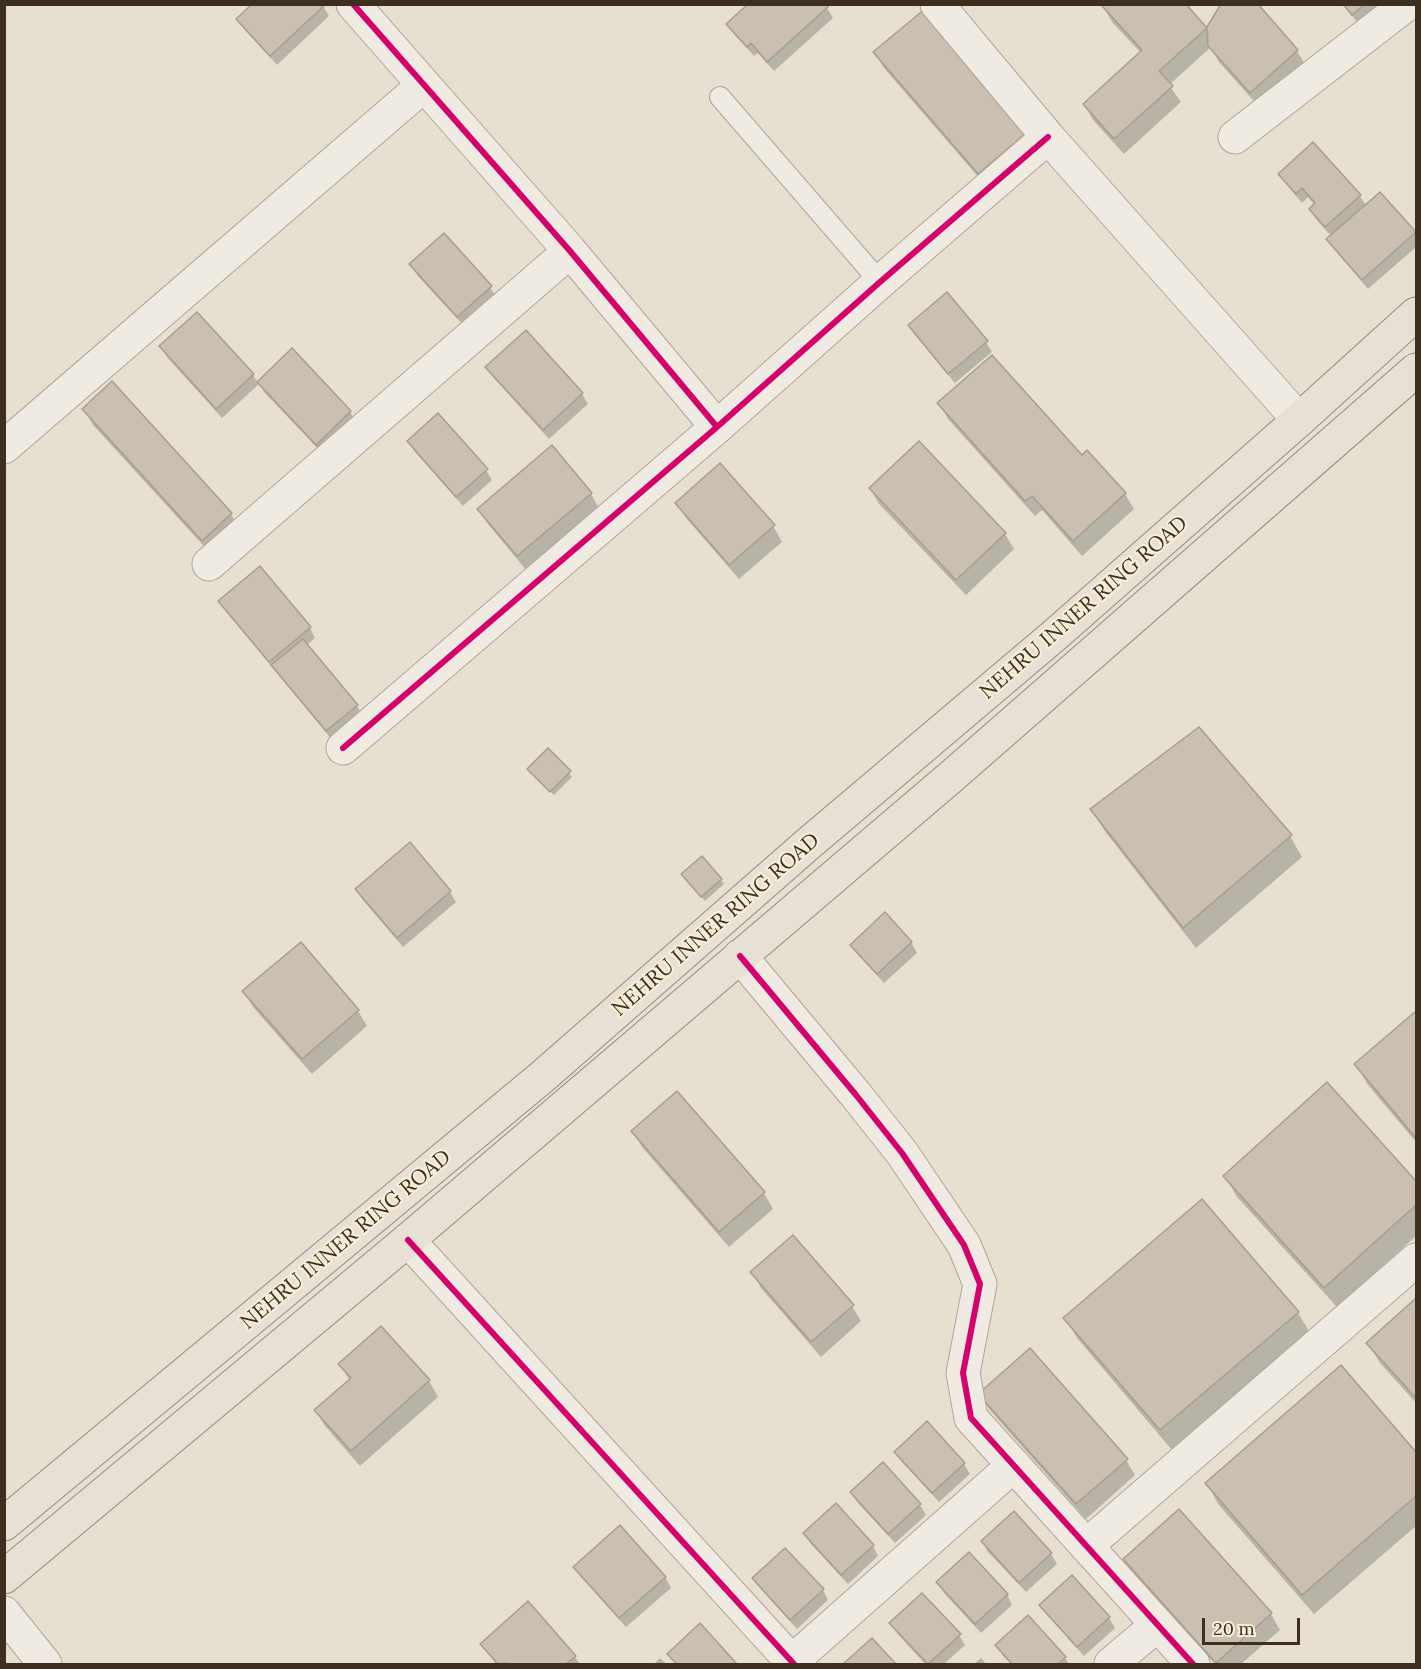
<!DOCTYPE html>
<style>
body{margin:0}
#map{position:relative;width:1421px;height:1669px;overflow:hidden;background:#e7e0d1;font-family:Lora,serif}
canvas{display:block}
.frame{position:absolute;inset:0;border:6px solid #3d2e20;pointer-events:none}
.scale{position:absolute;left:1202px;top:1618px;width:98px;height:27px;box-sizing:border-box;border:3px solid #3d2e20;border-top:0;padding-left:8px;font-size:18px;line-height:21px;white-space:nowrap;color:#3d2e20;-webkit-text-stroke:4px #f7eed8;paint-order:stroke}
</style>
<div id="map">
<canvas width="1421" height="1669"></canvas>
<div class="frame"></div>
<div class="scale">20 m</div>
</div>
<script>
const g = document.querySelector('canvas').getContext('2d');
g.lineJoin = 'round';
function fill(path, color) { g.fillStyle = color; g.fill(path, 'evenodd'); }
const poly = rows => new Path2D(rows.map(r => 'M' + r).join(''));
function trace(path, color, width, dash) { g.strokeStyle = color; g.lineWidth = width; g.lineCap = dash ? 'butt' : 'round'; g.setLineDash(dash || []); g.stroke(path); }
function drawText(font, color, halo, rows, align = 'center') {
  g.font = font + ' Lora,serif'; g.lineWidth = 4.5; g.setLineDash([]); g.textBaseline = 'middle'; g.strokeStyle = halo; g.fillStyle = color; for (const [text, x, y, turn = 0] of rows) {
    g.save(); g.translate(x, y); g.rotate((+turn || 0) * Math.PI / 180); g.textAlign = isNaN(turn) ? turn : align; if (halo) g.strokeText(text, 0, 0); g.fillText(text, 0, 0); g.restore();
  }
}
fill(poly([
 [1256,4,1297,51,1306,66,1260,108,1219,62,1211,47,1169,85,1181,102,1124,154,1093,120,1084,104,1141,53,1112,22,1103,6,1205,28,1209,35],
 [1342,4,1382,4,1359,24],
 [323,6,329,16,277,65,244,29,238,19],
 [827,8,833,18,774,71,758,53,754,56,734,34,728,24],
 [875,53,1029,130,988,188,884,68],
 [1280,174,1360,196,1366,206,1380,194,1415,233,1416,247,1368,289,1334,249,1328,239,1331,236,1316,219,1311,209,1315,205,1308,197,1302,203,1286,184],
 [411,265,490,287,496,297,464,326,417,275],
 [909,325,986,342,992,352,955,383,915,335],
 [161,347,253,375,258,383,292,350,350,412,356,422,323,454,264,392,259,384,222,418,167,357],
 [487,367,582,394,588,404,549,439,493,377],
 [112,384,231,514,240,530,212,555,93,425,84,409],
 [939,403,1082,457,1087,452,1125,494,1134,509,1082,556,1042,510,1035,516,948,419],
 [409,441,486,470,492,480,463,506,415,452],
 [552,448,591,494,600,510,527,571,488,524,479,509],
 [870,488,1005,534,1014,549,966,595,879,504],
 [677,503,773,526,782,542,739,579,686,518],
 [220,601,310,628,315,638,307,645,357,706,363,716,333,741,226,611],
 [548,750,572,777,554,795,532,773],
 [1092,810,1290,836,1302,857,1196,948,1104,830],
 [686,879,721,880,724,884,705,901],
 [356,889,450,892,456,902,403,947,362,899],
 [911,942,917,953,884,983,858,955,852,945],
 [300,944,358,1011,367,1026,312,1074,253,1007,244,991],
 [1416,1013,1416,1142,1368,1085,1356,1064],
 [1327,1084,1416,1183,1416,1236,1337,1307,1237,1197,1225,1176],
 [677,1093,764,1193,773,1209,729,1247,642,1147,633,1132],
 [752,1272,852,1306,861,1321,821,1357,761,1288],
 [1416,1300,1416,1403,1380,1363,1368,1343],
 [1298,1313,1310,1333,1172,1450,1077,1338,1065,1318],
 [381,1328,429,1381,438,1397,360,1466,325,1426,316,1411,350,1381,340,1364],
 [1341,1367,1416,1454,1416,1526,1314,1614,1218,1504,1207,1483],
 [980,1394,1126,1460,1135,1475,1086,1519,989,1409],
 [927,1423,964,1464,970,1474,939,1502,902,1462,896,1452],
 [852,1492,920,1505,926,1515,895,1543,857,1502],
 [1179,1512,1271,1614,1280,1630,1241,1664,1215,1664,1134,1575,1125,1559],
 [804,1533,873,1546,878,1556,848,1584,810,1543],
 [983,1542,1051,1554,1057,1564,1026,1592,988,1552],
 [575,1567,665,1577,671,1588,626,1627,581,1577],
 [754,1578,823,1590,828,1600,797,1629,760,1588],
 [938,1582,1007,1594,1012,1605,981,1633,944,1593],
 [1041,1605,1109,1618,1115,1628,1084,1656,1047,1615],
 [1028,1618,1065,1658,1069,1664,1011,1664,1003,1656,997,1646],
 [891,1623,959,1635,965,1645,944,1664,925,1664,897,1633],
 [700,1626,735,1664,675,1664,669,1654],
 [872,1640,894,1664,845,1664],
 [482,1645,575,1657,580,1664,496,1664],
 [660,1658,666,1664,654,1664],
 [981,1658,986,1664,974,1664]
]), '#0003');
const building = poly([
 [252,4,324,4,325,5,270,56,236,19,252,4],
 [748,4,826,4,828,7,767,62,751,43,747,47,726,24,748,4],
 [1103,4,1186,4,1207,28,1159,71,1173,86,1114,139,1083,104,1142,50,1102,6,1103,4],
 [1221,4,1258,4,1298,50,1250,93,1208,46,1207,27,1221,4],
 [1343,4,1365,4,1352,15,1343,4],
 [926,8,1031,129,978,174,873,52,926,8],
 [1313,142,1361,195,1325,227,1309,209,1315,203,1302,188,1296,194,1278,174,1313,142],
 [1380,192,1416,232,1362,280,1326,239,1380,192],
 [444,233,492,286,457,317,409,264,444,233],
 [947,292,988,341,948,374,908,325,947,292],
 [197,312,254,374,216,409,159,346,197,312],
 [526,330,583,393,543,430,485,367,526,330],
 [292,348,351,411,316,445,257,382,292,348],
 [992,355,1082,455,1087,450,1126,493,1073,541,1032,496,1025,501,937,403,992,355],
 [112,381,232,513,202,541,82,409,112,381],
 [438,413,488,469,456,497,407,441,438,413],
 [919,441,1006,533,956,580,869,488,919,441],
 [552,445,592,493,517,556,477,509,552,445],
 [720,463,775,525,729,565,675,503,720,463],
 [260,566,311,627,269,662,218,601,260,566],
 [303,639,358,705,326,731,271,665,303,639],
 [1199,727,1292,835,1183,928,1090,809,1199,727],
 [548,748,571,771,550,792,527,769,548,748],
 [410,842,451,891,397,938,355,889,410,842],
 [702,856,722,879,701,897,681,874,702,856],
 [885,912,912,942,877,974,850,945,885,912],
 [301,942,359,1010,302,1059,242,991,301,942],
 [1416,1011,1416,1138,1354,1064,1416,1011],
 [1327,1082,1416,1181,1416,1205,1324,1288,1223,1176,1327,1082],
 [677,1091,765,1192,719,1232,631,1131,677,1091],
 [1202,1199,1299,1312,1160,1430,1063,1318,1202,1199],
 [793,1235,854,1305,811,1342,750,1272,793,1235],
 [1416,1298,1416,1398,1366,1343,1416,1298],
 [381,1326,430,1380,351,1451,314,1410,351,1378,338,1364,381,1326],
 [1030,1348,1128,1459,1076,1504,978,1394,1030,1348],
 [1341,1365,1416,1452,1416,1496,1302,1595,1205,1483,1341,1365],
 [927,1421,965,1463,932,1493,894,1452,927,1421],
 [883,1462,921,1504,888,1534,850,1492,883,1462],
 [836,1503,874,1545,841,1575,803,1533,836,1503],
 [1179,1509,1272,1613,1216,1663,1123,1559,1179,1509],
 [1014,1511,1052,1553,1019,1583,981,1541,1014,1511],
 [620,1525,666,1577,619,1618,573,1567,620,1525],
 [785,1548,824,1589,790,1620,752,1578,785,1548],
 [969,1552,1008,1594,975,1624,936,1582,969,1552],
 [1072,1575,1110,1617,1077,1647,1039,1605,1072,1575],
 [922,1593,961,1634,928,1664,889,1623,922,1593],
 [528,1601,576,1656,566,1664,508,1664,507,1663,498,1664,480,1644,528,1601],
 [1028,1615,1066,1657,1058,1664,1012,1664,995,1645,1028,1615],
 [700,1623,737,1664,677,1664,667,1654,700,1623],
 [872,1638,896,1664,843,1664,872,1638]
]);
fill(building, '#cbbfb2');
trace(building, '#a89c90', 1.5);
const lane = poly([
 [720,97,880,282]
]);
const street = poly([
 [353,4,570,251,717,427],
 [937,4,1048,137,1299,420],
 [1235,137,1407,4],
 [4,447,424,85],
 [209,564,570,251],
 [343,748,717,427,880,282,1048,137],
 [740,956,856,1095,902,1153,964,1245,980,1284,963,1373,971,1418,1193,1664],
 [408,1240,794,1664],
 [1086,1546,1416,1260],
 [4,1613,45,1664],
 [789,1664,1014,1465],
 [1111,1664,1157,1625]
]);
const primary = poly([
 [4,1524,542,1077,808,844,1056,634,1299,420,1416,314],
 [4,1577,408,1240,952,776,1416,370]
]);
trace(lane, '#ada599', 22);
trace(street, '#ada599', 35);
trace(primary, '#928b80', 35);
trace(lane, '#efebe3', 20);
trace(street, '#efebe3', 33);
trace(primary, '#e6e1d4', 33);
trace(poly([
 [353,4,570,251,717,427],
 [343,748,717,427,880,282,1048,137],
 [740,956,856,1095,902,1153,964,1245,980,1284,963,1373,971,1418,1193,1664],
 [408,1240,794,1664]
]), '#d6006c', 6);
drawText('21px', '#3d2e20', '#f7eed8', [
 ["NEHRU INNER RING ROAD",1084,608,-41],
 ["NEHRU INNER RING ROAD",716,925,-41],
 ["NEHRU INNER RING ROAD",346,1240,-40]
]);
</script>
